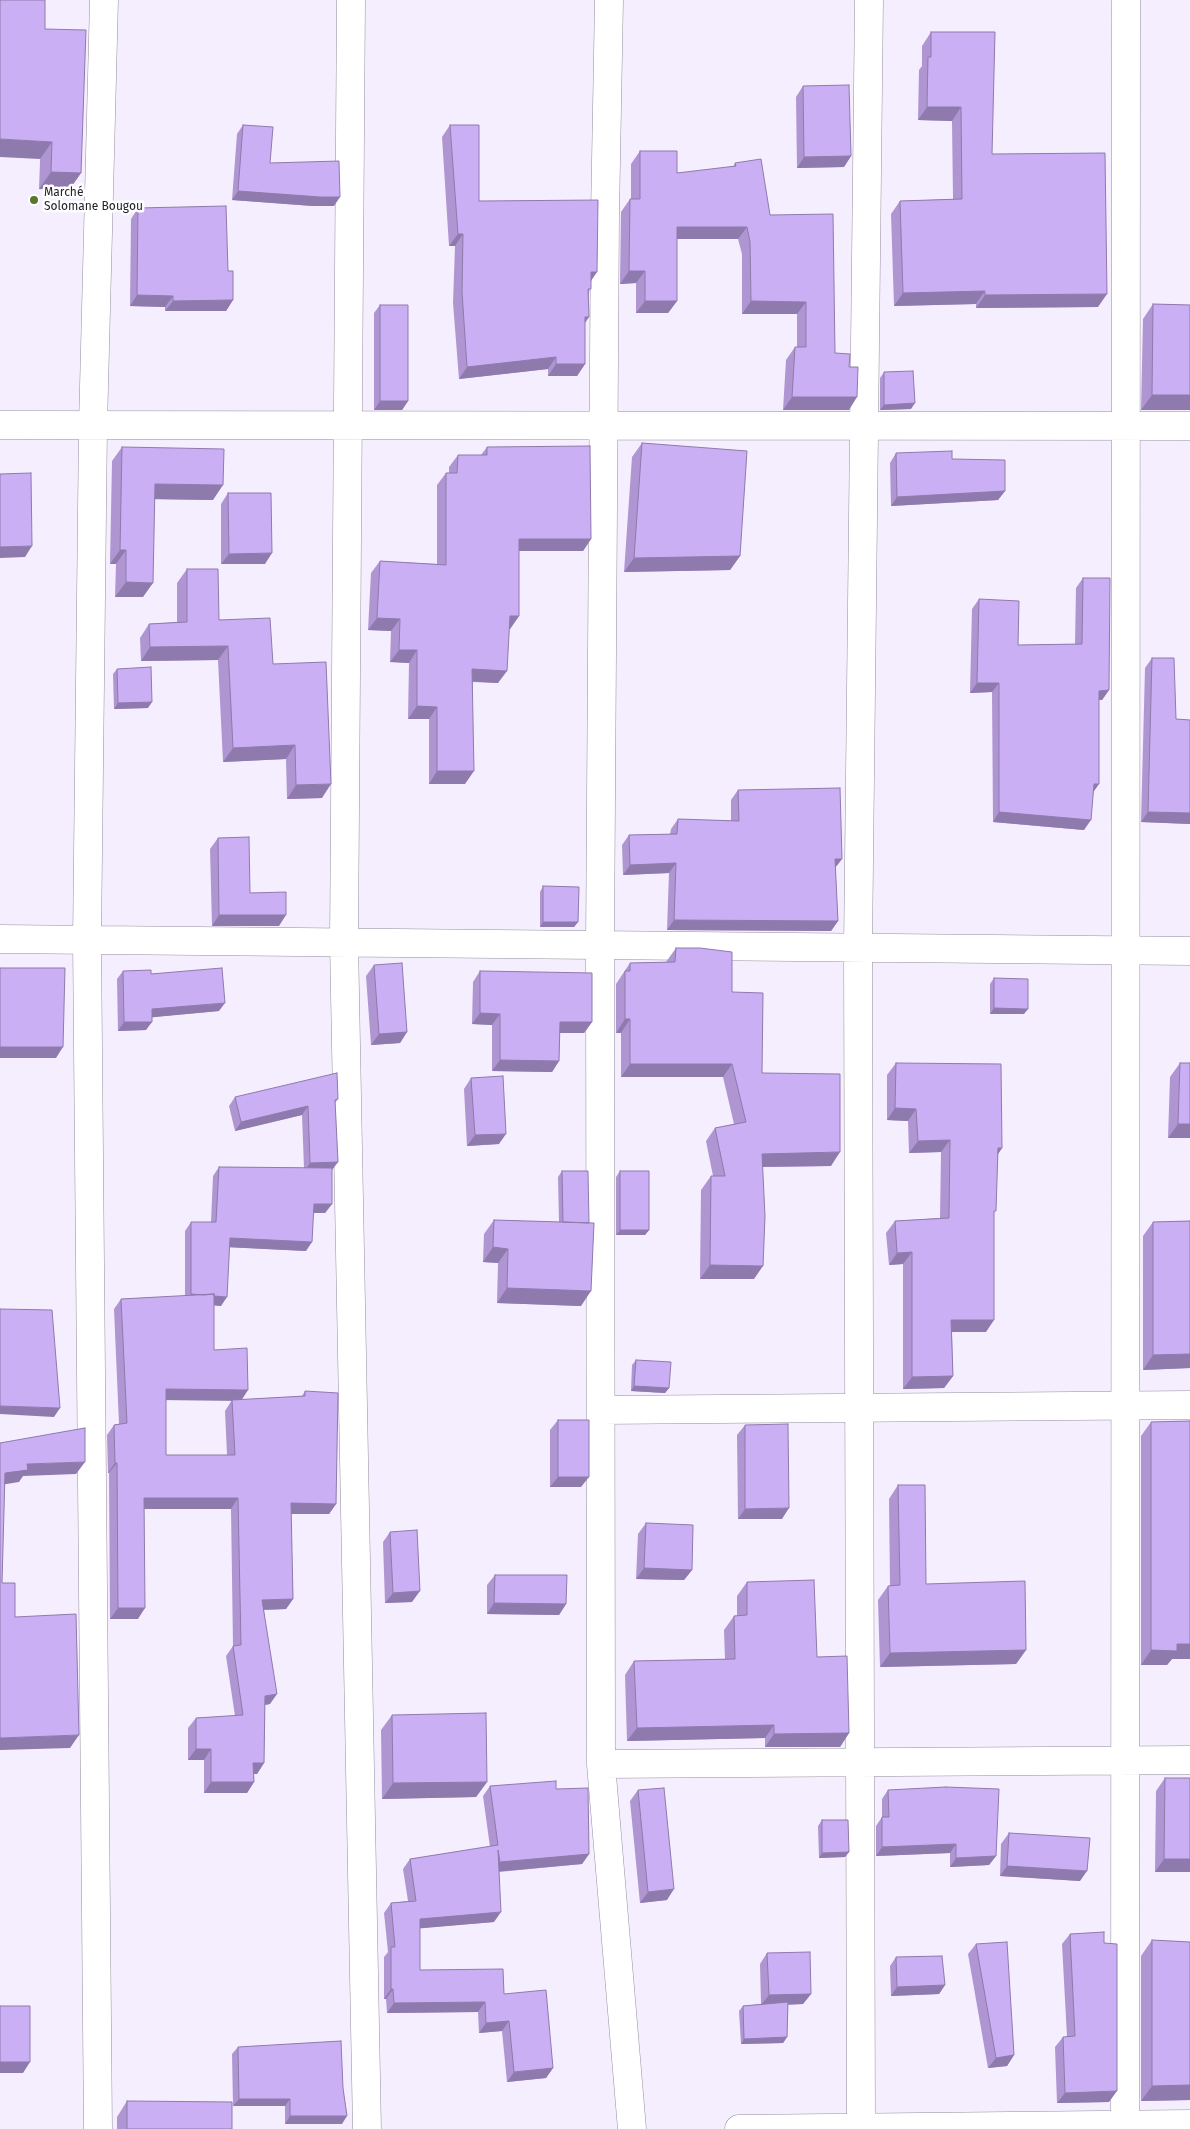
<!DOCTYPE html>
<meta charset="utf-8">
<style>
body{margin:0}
canvas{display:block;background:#f4eefe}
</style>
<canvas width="1190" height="2129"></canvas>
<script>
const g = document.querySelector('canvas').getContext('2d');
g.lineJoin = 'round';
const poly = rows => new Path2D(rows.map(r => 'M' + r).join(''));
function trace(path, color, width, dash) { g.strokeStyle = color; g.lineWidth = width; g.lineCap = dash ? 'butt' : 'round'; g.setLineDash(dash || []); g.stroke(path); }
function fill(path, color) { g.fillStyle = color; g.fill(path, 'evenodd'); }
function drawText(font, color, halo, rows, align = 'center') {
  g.font = font + ' "Fira Sans",sans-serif'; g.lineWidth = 5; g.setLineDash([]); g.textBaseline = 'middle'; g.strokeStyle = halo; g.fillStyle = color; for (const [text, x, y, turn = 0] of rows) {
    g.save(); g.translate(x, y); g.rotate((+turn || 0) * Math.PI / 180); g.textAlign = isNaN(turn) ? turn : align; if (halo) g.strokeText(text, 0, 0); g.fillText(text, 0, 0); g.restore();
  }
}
const minor = poly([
 [351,0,344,942,367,2129],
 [609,0,605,215,600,945,601,1764,632,2129],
 [0,425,1190,426],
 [0,939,1190,951],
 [601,1410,1190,1405],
 [601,1764,1190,1760],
 [98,2129,87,940,93,426,104,0],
 [739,2129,1190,2124],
 [861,2129,858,948,869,0],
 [1125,2129,1126,0]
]);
trace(minor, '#958f9e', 29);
trace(minor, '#fff', 28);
fill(poly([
 [45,29,81,173,69,190,39,189],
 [931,32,992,154,1098,307,976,308,976,304,894,306,891,214,900,201,953,199,952,121,918,120,919,70,922,66,922,46],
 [803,86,851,156,844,167,797,168,796,97],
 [243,125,270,163,334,206,313,206,232,200,237,134],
 [450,125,479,201,591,281,589,293,585,323,585,364,577,376,548,376,548,369,459,379,453,303,455,246,449,246,442,137],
 [640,151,677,173,733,167,735,163,770,215,835,353,849,367,849,410,783,410,786,360,795,347,797,347,797,314,742,314,742,254,738,239,677,239,677,301,668,313,636,313,636,283,620,284,621,212,630,199,631,199,631,164],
 [138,208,228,271,233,300,226,311,165,311,165,307,130,306,131,219],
 [1153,304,1190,305,1190,410,1141,410,1143,319],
 [380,305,408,401,402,410,374,410,374,313],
 [884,372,911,409,880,410,880,378],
 [642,443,740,556,730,570,624,572,632,457],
 [122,447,213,500,155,499,143,597,115,597,116,564,110,564,112,461],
 [487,447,591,539,583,551,519,551,519,616,510,629,509,629,498,683,473,682,465,784,429,784,429,719,408,719,409,663,390,662,391,631,368,630,371,573,380,561,437,564,437,485,446,473,449,473,449,467,458,455,481,455],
 [896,453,952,459,1005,491,998,500,891,506,890,463],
 [228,493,265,564,221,564,221,504],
 [187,569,219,620,273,664,322,798,287,799,286,759,223,762,218,660,141,661,140,638,149,624,177,622,177,583],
 [1083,578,1109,690,1102,700,1099,700,1093,793,1084,830,993,822,992,692,970,693,972,609,979,599,1018,645,1075,644,1076,588],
 [1152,658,1176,719,1190,720,1190,824,1141,822,1145,668],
 [117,669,148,708,114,709,113,674],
 [738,790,842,859,835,868,838,921,831,931,667,930,669,873,623,875,622,845,629,835,670,834,671,829,678,819,731,821,731,800],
 [218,838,250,893,279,926,212,926,210,849],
 [543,886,578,922,574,927,540,927,540,892],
 [676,948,732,992,762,1073,831,1166,762,1167,754,1279,700,1279,701,1190,711,1176,713,1176,706,1141,715,1128,734,1124,723,1077,621,1077,621,1033,616,1033,616,984,630,963,666,962],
 [374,965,407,1032,400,1043,371,1045,366,976],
 [123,971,151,974,219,1011,152,1017,146,1030,118,1031,117,979],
 [480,971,592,1022,584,1033,560,1033,559,1061,552,1072,492,1071,492,1025,472,1024,473,982],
 [994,978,1024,1014,990,1014,990,984],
 [896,1063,1002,1148,998,1154,994,1214,986,1332,952,1332,953,1376,944,1388,903,1389,903,1264,889,1265,886,1233,895,1221,940,1218,941,1152,909,1153,908,1121,887,1120,887,1075],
 [1180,1063,1190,1138,1168,1138,1170,1077],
 [471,1078,499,1144,467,1146,464,1089],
 [235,1097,338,1099,335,1103,338,1162,332,1170,332,1204,325,1213,313,1213,306,1251,229,1247,221,1306,214,1305,214,1350,241,1400,302,1396,305,1391,336,1504,329,1514,291,1514,293,1599,286,1609,264,1610,270,1704,265,1705,264,1763,257,1774,253,1774,254,1782,247,1793,204,1793,204,1760,188,1760,188,1728,196,1718,235,1716,226,1656,233,1646,231,1509,144,1509,138,1619,110,1619,109,1473,108,1473,107,1435,114,1425,119,1424,114,1309,121,1299,185,1296,185,1231,191,1222,211,1222,213,1176,219,1167,304,1168,302,1115,235,1131,229,1106],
 [166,1400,232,1400,225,1411,227,1455,166,1455],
 [562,1171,581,1306,497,1303,498,1263,483,1262,484,1234,494,1220,559,1222,558,1177],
 [620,1171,649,1230,645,1235,616,1235,616,1177],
 [1190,1221,1190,1368,1143,1370,1143,1236,1153,1222],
 [636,1360,669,1388,665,1393,631,1391,632,1365],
 [558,1420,581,1487,550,1487,550,1430],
 [1190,1421,1190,1659,1172,1659,1167,1665,1141,1665,1141,1436,1151,1422],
 [745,1425,782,1519,738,1519,737,1435],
 [898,1485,926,1584,1026,1650,1016,1664,880,1667,878,1600,888,1586,890,1586,889,1499],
 [646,1523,692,1570,684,1580,636,1579,638,1534],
 [390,1532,412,1602,385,1603,383,1542],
 [495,1575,566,1604,559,1615,487,1614,487,1585],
 [747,1582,817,1657,849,1733,840,1747,765,1747,765,1738,627,1741,625,1675,634,1661,725,1659,724,1630,734,1616,737,1616,737,1596],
 [392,1715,487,1782,476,1797,382,1799,381,1730],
 [1165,1778,1190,1872,1155,1872,1156,1791],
 [490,1786,556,1789,589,1854,582,1864,499,1872,494,1922,420,1928,420,1970,504,1994,553,2068,546,2078,507,2082,502,2031,479,2033,478,2012,387,2013,386,1999,384,1999,384,1957,388,1952,384,1913,391,1903,408,1901,403,1869,410,1859,490,1847,483,1796],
 [638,1790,667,1900,640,1903,630,1801],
 [888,1790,996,1856,989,1865,950,1867,950,1853,876,1856,876,1826,882,1817,882,1799],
 [822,1820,849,1852,845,1857,819,1858,818,1826],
 [1009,1833,1080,1881,1000,1876,1001,1844],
 [1070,1934,1104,1943,1109,2102,1057,2103,1055,2047,1063,2037,1067,2037,1062,1944],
 [1152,1940,1190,2100,1141,2101,1141,1956],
 [976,1944,1014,2055,1007,2066,988,2068,968,1954],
 [767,1953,811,1994,803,2004,788,2005,787,2037,783,2043,741,2044,739,2011,743,2006,761,2004,760,1964],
 [896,1957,945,1985,939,1994,891,1996,890,1966],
 [238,2047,342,2124,285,2124,285,2106,233,2106,232,2054],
 [127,2101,232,2129,117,2129,117,2117]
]), '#af96d3');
fill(poly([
 [927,107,961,107,952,121,918,120],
 [0,139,52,142,40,159,0,157],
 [851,156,844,167,797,168,804,157],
 [51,172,81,173,69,190,39,189],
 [238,191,340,197,334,206,313,206,232,200],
 [677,227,747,227,738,239,668,239],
 [458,234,463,234,455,246,449,246],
 [629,271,645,271,636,283,620,284],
 [591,272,597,272,589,284],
 [985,291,976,304,894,306,903,293],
 [1107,294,1098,307,976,308,985,295],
 [137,295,173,296,165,307,130,306],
 [233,300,226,311,165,311,173,301],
 [645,301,677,301,668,313,636,313],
 [751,301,806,302,797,314,742,314],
 [585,317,589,317,581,329],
 [556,357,548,369,459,379,467,367],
 [556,364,585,364,577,376,548,376],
 [1152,395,1190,395,1190,410,1141,410],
 [792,397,857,397,849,410,783,410],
 [380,401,408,401,402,410,374,410],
 [915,403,911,409,880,410,884,405],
 [155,484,223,485,213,500,145,499],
 [1005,491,998,500,891,506,897,497],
 [519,539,591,539,583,551,510,551],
 [32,546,25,557,0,558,0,547],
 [120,550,126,550,116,564,110,564],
 [272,553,265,564,221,564,229,554],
 [740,556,730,570,624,572,634,558],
 [126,582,153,583,143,597,115,597],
 [510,616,519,616,510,629,501,629],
 [377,618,400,619,391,631,368,630],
 [228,646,218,660,141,661,150,647],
 [399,650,417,650,409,663,390,662],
 [472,669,507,671,498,683,464,681],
 [977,683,999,683,992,692,970,693],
 [1109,690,1102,700,1092,700,1099,691],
 [152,702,148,708,114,709,118,703],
 [417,706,437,707,429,719,408,719],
 [295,745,286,759,223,762,233,748],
 [437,771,474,771,465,784,429,784],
 [331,784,322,798,287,799,296,785],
 [1094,784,1099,784,1092,794],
 [999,812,1091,820,1084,830,993,822],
 [1148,812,1190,813,1190,824,1141,822],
 [835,859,842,859,834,869],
 [676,863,669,873,623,875,630,865],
 [219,915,286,915,279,926,212,926],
 [674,920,838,921,831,931,667,930],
 [543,922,578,922,574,927,540,927],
 [225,1003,219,1011,145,1018,152,1009],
 [994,1008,1028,1009,1024,1014,990,1014],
 [480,1013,500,1014,492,1025,472,1024],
 [625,1019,630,1019,621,1033,616,1033],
 [124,1022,152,1022,146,1030,118,1031],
 [560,1022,592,1022,584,1033,552,1033],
 [407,1032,400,1043,371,1045,379,1034],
 [0,1047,63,1047,56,1058,0,1058],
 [500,1060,559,1061,552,1072,492,1071],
 [630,1064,732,1064,723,1077,621,1077],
 [308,1106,302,1115,235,1131,241,1122],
 [895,1108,916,1109,908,1121,887,1120],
 [1178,1124,1190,1124,1190,1138,1168,1138],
 [506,1134,499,1144,467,1146,475,1135],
 [950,1140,941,1152,909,1153,918,1141],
 [998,1148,1002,1148,994,1160],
 [840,1152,831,1166,752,1167,762,1154],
 [338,1162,331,1171,304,1172,310,1163],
 [314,1204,332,1204,325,1213,308,1213],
 [620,1230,649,1230,645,1235,616,1235],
 [230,1238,312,1242,306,1251,224,1247],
 [493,1247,508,1249,498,1263,483,1262],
 [912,1252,903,1264,889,1265,897,1253],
 [710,1265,763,1266,754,1279,700,1279],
 [507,1288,591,1291,581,1306,497,1303],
 [191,1294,227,1297,221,1306,185,1303],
 [951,1320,994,1320,986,1332,943,1332],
 [1190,1354,1190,1368,1143,1370,1153,1355],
 [953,1376,944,1388,903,1389,912,1377],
 [634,1386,669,1388,665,1393,631,1391],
 [166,1389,248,1390,241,1401,159,1400],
 [0,1406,60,1408,54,1417,0,1414],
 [85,1462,76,1474,23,1476,19,1482,0,1485,5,1473,27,1464],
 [115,1463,117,1463,109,1473,108,1473],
 [558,1477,589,1477,581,1487,550,1487],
 [144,1498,238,1498,231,1509,137,1509],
 [291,1503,336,1504,329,1514,284,1514],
 [789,1508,782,1519,738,1519,745,1509],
 [644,1568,692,1570,684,1580,636,1579],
 [420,1591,412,1602,385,1603,393,1593],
 [293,1599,286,1609,255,1610,262,1600],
 [494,1603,566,1604,559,1615,487,1614],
 [118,1608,145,1608,138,1619,110,1619],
 [1177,1644,1190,1644,1190,1659,1172,1659,1167,1665,1141,1665,1151,1650],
 [1026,1650,1016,1664,880,1667,890,1653],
 [277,1694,270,1704,257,1706,265,1696],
 [774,1725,765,1738,627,1741,637,1728],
 [849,1733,840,1747,765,1747,774,1734],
 [79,1735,70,1748,0,1750,0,1738],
 [196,1749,211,1749,204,1760,188,1760],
 [253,1763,264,1763,257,1774,246,1774],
 [211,1782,254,1782,247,1793,204,1793],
 [487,1782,476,1797,382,1799,393,1783],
 [956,1844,950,1853,876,1856,882,1847],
 [849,1852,845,1857,819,1858,822,1853],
 [589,1854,582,1864,493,1872,500,1862],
 [996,1856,989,1865,950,1867,956,1858],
 [1164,1859,1190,1859,1190,1872,1155,1872],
 [1007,1866,1087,1871,1080,1881,1000,1876],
 [674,1889,667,1900,640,1903,648,1892],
 [501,1912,494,1922,413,1929,420,1919],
 [945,1985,939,1994,891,1996,897,1987],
 [391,1989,393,1989,386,1999,384,1999],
 [811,1994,803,2004,761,2005,769,1995],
 [485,2002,478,2012,387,2013,394,2003],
 [509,2021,502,2031,479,2033,486,2023],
 [787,2037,783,2043,741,2044,744,2039],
 [1014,2055,1007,2066,988,2068,996,2058],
 [0,2062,30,2062,23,2073,0,2073],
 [553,2068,546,2078,507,2082,514,2072],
 [1190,2085,1190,2100,1141,2101,1152,2086],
 [1117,2091,1109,2102,1057,2103,1065,2093],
 [239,2099,290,2099,285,2106,233,2106],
 [290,2116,347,2116,342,2124,285,2124]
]), '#8e7aac');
const building = poly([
 [0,0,45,0,45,29,86,30,81,173,51,172,52,142,0,139,0,0],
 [931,32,995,32,992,154,1105,153,1107,294,985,295,985,291,903,293,900,201,962,199,961,107,927,107,928,57,931,57,931,32],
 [849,85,851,156,804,157,803,86,849,85],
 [243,125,273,127,270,163,339,161,340,197,320,197,238,191,243,125],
 [450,125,479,125,479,201,598,200,597,272,591,272,591,289,588,289,589,317,585,317,585,364,556,364,556,357,467,367,462,292,463,234,458,234,450,125],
 [640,151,677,151,677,173,736,166,735,163,761,159,770,215,833,214,835,353,850,354,849,367,858,367,857,397,792,397,795,347,806,347,806,302,751,301,750,242,747,227,677,227,677,301,645,301,645,271,629,271,630,199,640,199,640,151],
 [226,206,228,271,233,271,233,300,173,301,173,296,137,295,138,208,226,206],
 [1153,304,1190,305,1190,395,1152,395,1153,304],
 [380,305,408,305,408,401,380,401,380,305],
 [913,371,915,403,884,405,884,372,913,371],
 [642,443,747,451,740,556,634,558,642,443],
 [590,446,591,539,519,539,519,616,510,616,507,671,472,669,474,771,437,771,437,707,417,706,417,650,399,650,400,619,377,618,380,561,446,565,446,473,457,473,458,455,487,455,487,447,590,446],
 [122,447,224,449,223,485,155,484,153,583,126,582,126,550,120,550,122,447],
 [952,451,952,459,1005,460,1005,491,897,497,896,453,952,451],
 [31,473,32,546,0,547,0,474,31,473],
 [228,493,271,493,272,553,229,554,228,493],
 [187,569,218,569,219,620,270,618,273,664,326,662,331,784,296,785,295,745,233,748,228,646,150,647,149,624,187,622,187,569],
 [1083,578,1110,578,1109,690,1099,691,1099,784,1094,784,1091,820,999,812,999,683,977,683,979,599,1019,601,1018,645,1082,644,1083,578],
 [1152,658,1174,658,1176,719,1190,720,1190,813,1148,812,1152,658],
 [151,667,152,702,118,703,117,669,151,667],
 [840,788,842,859,835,859,838,921,674,920,676,863,630,865,629,835,677,834,678,819,739,821,738,790,840,788],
 [249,837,250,893,286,892,286,915,219,915,218,838,249,837],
 [543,886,579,887,578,922,543,922,543,886],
 [676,948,700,948,732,952,732,992,763,993,762,1073,840,1074,840,1152,762,1154,765,1216,763,1266,710,1265,711,1176,725,1176,715,1128,746,1122,732,1064,630,1064,630,1019,625,1019,625,971,630,971,630,963,675,962,676,948],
 [402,963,407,1032,379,1034,374,965,402,963],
 [0,968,65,968,63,1047,0,1047,0,968],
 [222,968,225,1003,152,1009,152,1022,124,1022,123,971,151,970,151,974,222,968],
 [480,971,592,973,592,1022,560,1022,559,1061,500,1060,500,1014,480,1013,480,971],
 [994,978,1028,979,1028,1009,994,1008,994,978],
 [896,1063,1001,1064,1002,1148,998,1148,996,1211,994,1211,994,1320,951,1320,953,1376,912,1377,912,1252,897,1253,895,1221,949,1218,950,1140,918,1141,916,1109,895,1108,896,1063],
 [1180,1063,1190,1063,1190,1124,1178,1124,1180,1063],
 [337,1073,338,1099,335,1100,338,1162,310,1163,308,1106,241,1122,235,1097,337,1073],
 [503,1076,506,1134,475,1135,471,1078,503,1076],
 [219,1167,332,1168,332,1204,314,1204,312,1242,230,1238,227,1297,214,1296,214,1294,204,1295,191,1294,191,1222,216,1222,219,1167],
 [562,1171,588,1171,589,1223,563,1222,562,1171],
 [620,1171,649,1171,649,1230,620,1230,620,1171],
 [494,1220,594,1223,591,1291,507,1288,508,1249,493,1247,494,1220],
 [1190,1221,1190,1354,1153,1355,1153,1222,1190,1221],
 [214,1294,214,1350,247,1348,248,1390,166,1389,166,1455,235,1455,232,1400,305,1396,305,1391,338,1393,336,1504,291,1503,293,1599,262,1600,277,1694,265,1696,264,1763,253,1763,254,1782,211,1782,211,1749,196,1749,196,1718,243,1715,233,1646,241,1645,238,1498,144,1498,145,1608,118,1608,117,1463,115,1463,114,1425,127,1423,121,1299,214,1294],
 [0,1309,52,1310,60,1408,0,1406,0,1309],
 [636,1360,671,1362,669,1388,634,1386,636,1360],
 [558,1420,589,1420,589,1477,558,1477,558,1420],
 [1190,1421,1190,1644,1177,1644,1177,1651,1151,1650,1151,1422,1190,1421],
 [788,1424,789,1508,745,1509,745,1425,788,1424],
 [85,1428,85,1462,27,1464,28,1470,5,1473,2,1583,15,1583,15,1617,76,1614,79,1735,0,1738,0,1443,85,1428],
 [898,1485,925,1485,926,1584,1025,1581,1026,1650,890,1653,888,1586,900,1585,898,1485],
 [646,1523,693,1525,692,1570,644,1568,646,1523],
 [417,1530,420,1591,393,1593,390,1532,417,1530],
 [495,1575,567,1575,566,1604,494,1603,495,1575],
 [814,1580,817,1657,847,1656,849,1733,774,1734,774,1725,637,1728,634,1661,735,1659,734,1616,747,1615,747,1582,814,1580],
 [486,1713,487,1782,393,1783,392,1715,486,1713],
 [1165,1778,1190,1778,1190,1859,1164,1859,1165,1778],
 [556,1781,556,1789,588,1788,589,1854,500,1862,498,1850,501,1912,420,1919,420,1970,503,1969,504,1994,546,1990,553,2068,514,2072,509,2021,486,2023,485,2002,394,2003,393,1989,391,1989,391,1947,395,1947,391,1903,416,1901,410,1859,498,1845,490,1786,556,1781],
 [946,1787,999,1789,996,1856,956,1858,956,1844,882,1847,882,1817,889,1817,888,1790,946,1787],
 [664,1788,674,1889,648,1892,638,1790,664,1788],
 [822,1820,848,1820,849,1852,822,1853,822,1820],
 [1009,1833,1090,1838,1087,1871,1007,1866,1009,1833],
 [1104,1932,1104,1943,1117,1944,1117,2091,1065,2093,1063,2037,1075,2036,1070,1934,1104,1932],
 [1152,1940,1190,1942,1190,2085,1152,2086,1152,1940],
 [1007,1942,1014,2055,996,2058,976,1944,1007,1942],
 [810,1952,811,1994,769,1995,767,1953,810,1952],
 [942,1956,945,1985,897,1987,896,1957,942,1956],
 [788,2002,787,2037,744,2039,743,2006,788,2002],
 [0,2006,30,2006,30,2062,0,2062,0,2006],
 [341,2041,343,2088,347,2116,290,2116,290,2099,239,2099,238,2047,341,2041],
 [127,2101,232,2102,232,2129,127,2129,127,2101]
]);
fill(building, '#cbaff5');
trace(building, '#8e7aac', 1);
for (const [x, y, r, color] of [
 [34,200,5,"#59772c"]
]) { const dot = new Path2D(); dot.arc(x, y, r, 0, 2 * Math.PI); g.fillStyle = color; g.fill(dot); trace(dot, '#fefefe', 2); }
drawText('12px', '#26242a', '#fefefe', [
 ["Marché",44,193],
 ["Solomane Bougou",44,207]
], 'left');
</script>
